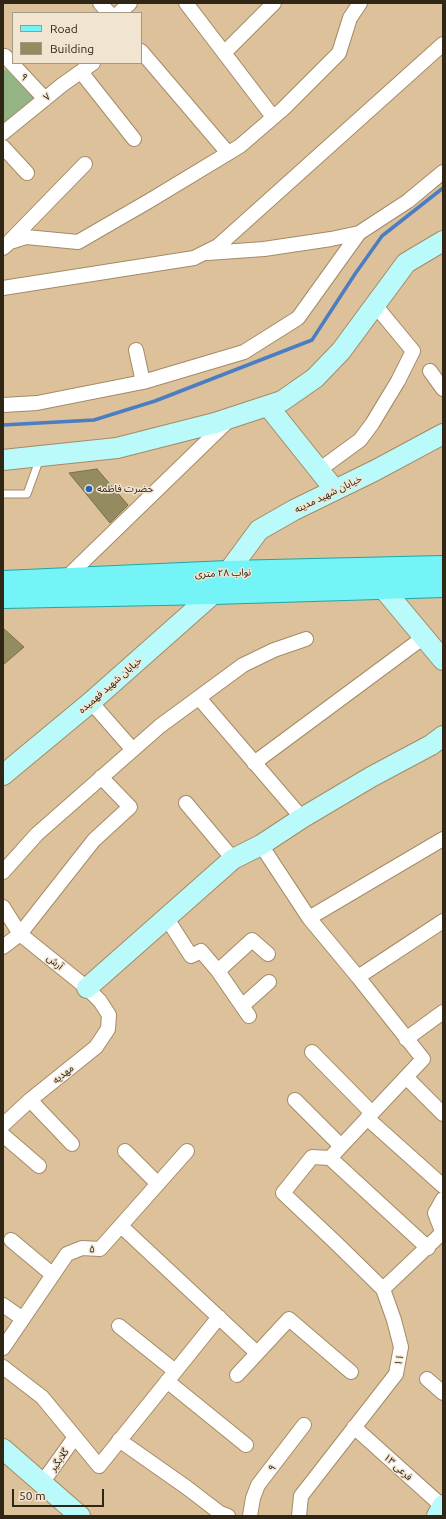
<!DOCTYPE html>
<meta charset="utf-8">
<style>
body{margin:0}
#map{position:relative;width:446px;height:1519px;overflow:hidden;background:#dcc19a;font-family:Ubuntu,sans-serif}
canvas{display:block}
.frame{position:absolute;inset:0;border:4px solid #302616;pointer-events:none}
.legend{position:absolute;left:12px;top:12px;width:130px;height:52px;box-sizing:border-box;background:#f1e4d0;border:1px solid #a49886;margin:0;padding:5px 7px;list-style:none;font-size:12px;color:#302616}
.legend li{display:flex;align-items:center;gap:8px;height:20px}
.legend b{width:20px;border:1px solid #a49886}
.scale{position:absolute;left:12px;top:1489px;width:92px;height:18px;box-sizing:border-box;border:2px solid #302616;border-top:0;padding-left:5px;font-size:12px;line-height:14px;white-space:nowrap;color:#302616;-webkit-text-stroke:3px #f1e4d0;paint-order:stroke}
</style>
<div id="map">
<canvas width="446" height="1519"></canvas>
<div class="frame"></div>
<ul class="legend">
<li><b style="height:5px;background:#74f4f6"></b>Road</li>
<li><b style="height:11px;background:#958b61"></b>Building</li>
</ul>
<div class="scale">50 m</div>
</div>
<script>
const g = document.querySelector('canvas').getContext('2d');
g.lineJoin = 'round';
function fill(path, color) { g.fillStyle = color; g.fill(path, 'evenodd'); }
const poly = rows => new Path2D(rows.map(r => 'M' + r).join(''));
function trace(path, color, width, dash) { g.strokeStyle = color; g.lineWidth = width; g.lineCap = dash ? 'butt' : 'round'; g.setLineDash(dash || []); g.stroke(path); }
function drawText(font, color, halo, rows, align = 'center') {
  g.font = font + ' Ubuntu,"Noto Sans Arabic",sans-serif'; g.lineWidth = 3; g.setLineDash([]); g.textBaseline = 'middle'; g.strokeStyle = halo; g.fillStyle = color; for (const [text, x, y, turn = 0] of rows) {
    g.save(); g.translate(x, y); g.rotate((+turn || 0) * Math.PI / 180); g.textAlign = isNaN(turn) ? turn : align; if (halo) g.strokeText(text, 0, 0); g.fillText(text, 0, 0); g.restore();
  }
}
fill(poly([
 [6,69,35,99,3,125,3,71]
]), '#93b485');
trace(poly([
 [3,425,94,420,155,401,312,340,355,274,382,236,443,188]
]), '#4b7dc2', 3.5);
const building = poly([
 [97,469,128,505,110,523,69,473,97,469],
 [3,628,24,647,3,665,3,628]
]);
fill(building, '#958b61');
trace(building, '#7a7148', 1);
const lane = poly([
 [3,494,27,494,40,458]
]);
const street = poly([
 [100,3,109,13],
 [186,3,273,117],
 [119,13,130,3],
 [141,51,228,153],
 [224,53,274,3],
 [3,56,5,56,45,99],
 [81,72,134,139],
 [3,133,62,85,93,63],
 [3,147,27,173],
 [10,241,85,164],
 [3,248,10,242,26,237,78,242,149,201,240,146,283,109,339,53,350,18,360,3],
 [208,253,264,249,331,239,359,233],
 [3,288,194,258,218,246,443,44],
 [136,350,143,382],
 [430,371,443,389],
 [3,405,37,403,143,382,244,352,298,318,359,233,408,201,443,172],
 [319,470,360,440,372,424,398,381,413,351,375,305],
 [65,579,229,420],
 [199,698,302,818],
 [91,702,133,750],
 [254,763,424,637],
 [186,803,233,859],
 [261,845,309,918,358,977,423,1059,330,1158],
 [3,872,37,834,160,726,243,665,274,650,306,639],
 [3,907,20,934,87,988,100,1001,109,1015,108,1029,96,1047,30,1100,3,1125],
 [166,917,191,956,201,951,218,971,249,1016],
 [309,918,443,839],
 [3,947,20,934,94,840,130,807,101,777],
 [218,971,252,940,268,954],
 [358,977,443,921],
 [242,1006,269,982],
 [406,1039,443,1012],
 [312,1052,372,1113],
 [406,1077,443,1114],
 [30,1100,72,1144],
 [295,1100,341,1146],
 [367,1118,443,1186],
 [3,1135,39,1166],
 [125,1151,158,1184],
 [443,1199,435,1213,443,1234],
 [121,1226,257,1353],
 [11,1240,53,1275],
 [383,1289,442,1233],
 [3,1305,23,1319],
 [119,1326,175,1371],
 [3,1348,67,1254,82,1248,100,1249,187,1151],
 [3,1367,42,1397,99,1466,219,1317],
 [237,1375,289,1319,351,1372],
 [427,1379,443,1393],
 [167,1381,246,1445],
 [354,1427,442,1506],
 [119,1440,186,1487,220,1513,228,1516],
 [42,1483,75,1437],
 [250,1516,253,1498,258,1485,304,1425],
 [299,1516,301,1496,396,1374,401,1347,394,1320,383,1289,335,1242,283,1193,312,1157,330,1158,428,1248]
]);
const secondary = poly([
 [268,406,335,490],
 [3,460,117,448,215,423,282,401,315,378,341,351,406,263,443,241],
 [228,572,259,530,294,510,374,471,443,434],
 [382,587,443,660],
 [3,775,91,702,214,593],
 [87,988,233,859,261,845,302,818,371,777,431,745,443,736],
 [3,1449,80,1516],
 [437,1516,443,1505]
]);
const primary = poly([
 [3,582,228,572,443,567],
 [3,597,214,593,443,586]
]);
trace(lane, '#a48b66', 9);
trace(street, '#a48b66', 16);
trace(secondary, '#a48b66', 22);
trace(primary, '#20a7a4', 24);
trace(lane, '#fff', 7);
trace(street, '#fff', 14);
trace(secondary, '#bafafa', 20);
trace(primary, '#74f4f6', 22);
for (const [x, y, r, color] of [
 [89,489,4,"#2463b4"]
]) { const dot = new Path2D(); dot.arc(x, y, r, 0, 2 * Math.PI); g.fillStyle = color; g.fill(dot); trace(dot, '#f1e4d0', 1.5); }
drawText('10px', '#302616', '#f1e4d0', [
 ["۹",24,77,47],
 ["۷",47,97,-39],
 ["خیابان شهید مدینه",328,494,-26],
 ["نواب ۲۸ متری",223,573,-2],
 ["خیابان شهید فهمیده",110,685,-41],
 ["آرش",55,962,39],
 ["مهدیه",63,1074,-39],
 ["۵",92,1249,3],
 ["۱۱",399,1360,-78],
 ["گلابگیر",59,1460,-55],
 ["فرعی ۱۳",398,1467,42],
 ["۹",272,1468,-51]
]);
drawText('10px', '#302616', '#f1e4d0', [
 ["حضرت فاطمه",97,489]
], 'left');
</script>
